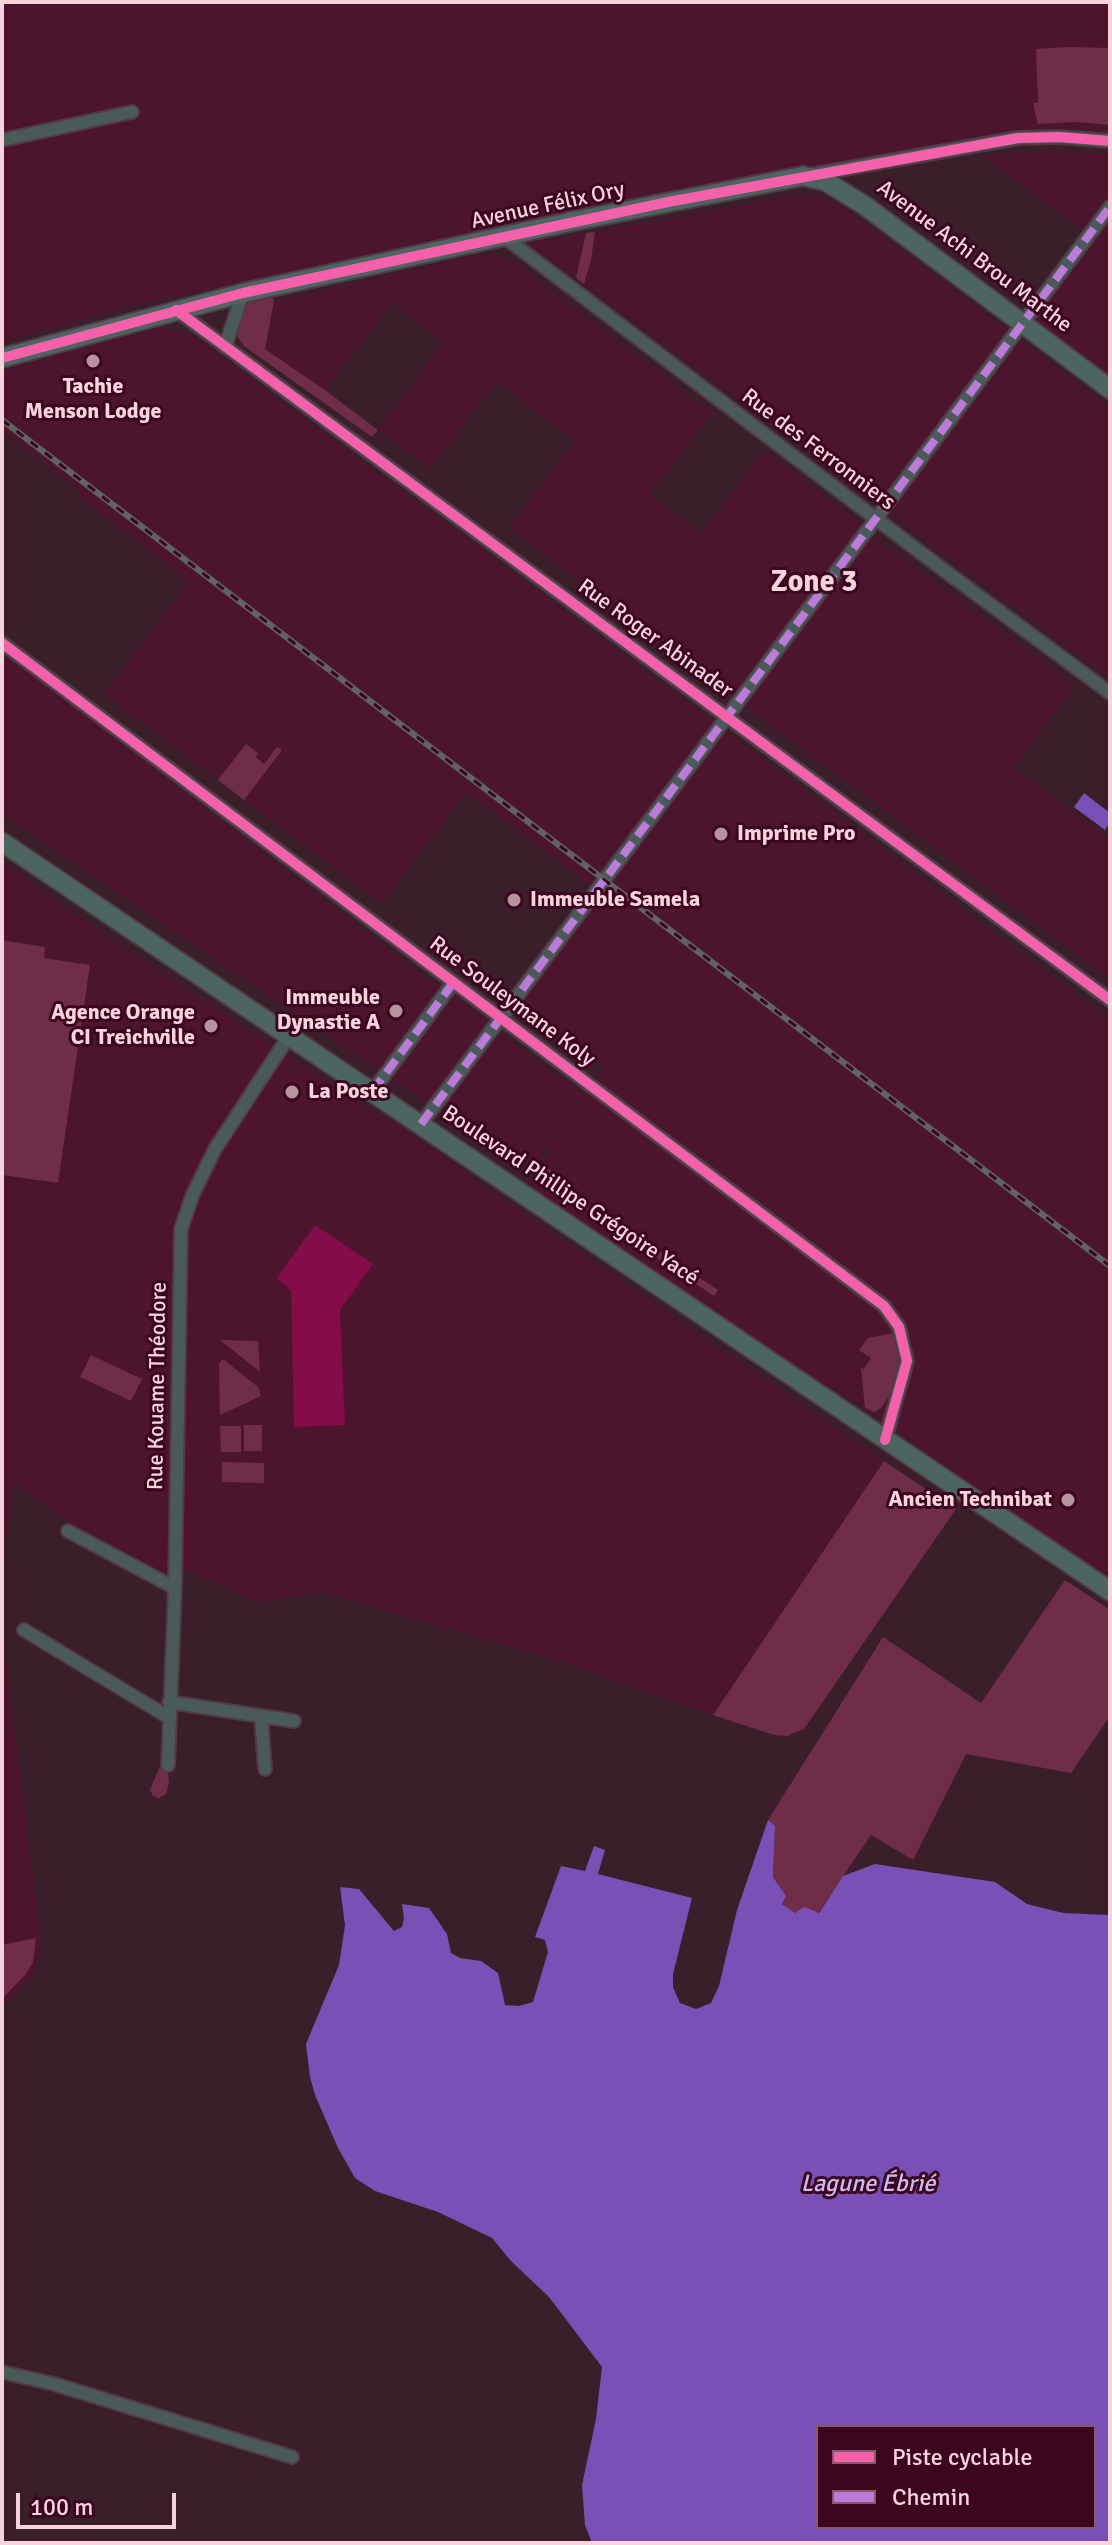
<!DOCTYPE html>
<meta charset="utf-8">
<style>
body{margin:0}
#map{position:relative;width:1112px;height:2545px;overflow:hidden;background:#3a1e2a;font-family:Signika,sans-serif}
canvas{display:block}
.frame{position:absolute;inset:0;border:4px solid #f7d3de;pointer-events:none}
.legend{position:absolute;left:816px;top:2425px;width:280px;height:104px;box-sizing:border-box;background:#3c061f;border:2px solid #87586b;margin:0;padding:10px 14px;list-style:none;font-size:24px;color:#f7d3de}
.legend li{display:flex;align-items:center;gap:16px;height:40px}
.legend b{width:40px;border:2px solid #87586b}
.scale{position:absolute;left:16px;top:2493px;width:160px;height:36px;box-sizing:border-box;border:4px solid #f7d3de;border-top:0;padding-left:10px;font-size:24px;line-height:28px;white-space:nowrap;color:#f7d3de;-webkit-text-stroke:6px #3c061f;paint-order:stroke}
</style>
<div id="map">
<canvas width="1112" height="2545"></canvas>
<div class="frame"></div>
<ul class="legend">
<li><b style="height:10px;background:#f560ab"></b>Piste cyclable</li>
<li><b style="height:10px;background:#bd7bd9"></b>Chemin</li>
</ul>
<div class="scale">100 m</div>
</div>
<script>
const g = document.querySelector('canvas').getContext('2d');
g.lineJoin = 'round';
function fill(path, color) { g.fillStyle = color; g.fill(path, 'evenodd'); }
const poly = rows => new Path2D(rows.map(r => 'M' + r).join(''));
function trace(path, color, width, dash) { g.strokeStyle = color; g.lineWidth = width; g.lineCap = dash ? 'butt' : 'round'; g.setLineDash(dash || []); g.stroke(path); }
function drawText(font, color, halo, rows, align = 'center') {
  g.font = font + ' Signika,sans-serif'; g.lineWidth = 6; g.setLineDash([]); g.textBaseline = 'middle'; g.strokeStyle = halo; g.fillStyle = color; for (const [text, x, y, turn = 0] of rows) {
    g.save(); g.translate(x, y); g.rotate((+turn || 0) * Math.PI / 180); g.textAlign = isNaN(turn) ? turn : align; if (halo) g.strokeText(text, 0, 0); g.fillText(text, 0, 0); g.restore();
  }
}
fill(poly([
 [2,2,1110,2,1110,131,1037,128,802,170,137,304,2,342],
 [1048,151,1110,154,1110,201,1087,233,983,156],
 [797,195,814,195,836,202,1011,333,880,505,584,284,595,232],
 [1110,215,1110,375,1033,318],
 [586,233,576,279,527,243],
 [486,253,511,260,661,373,688,397,713,412,649,495,701,534,764,450,866,527,736,698,509,528,575,440,497,381,430,468,378,430,444,342,392,303,325,390,264,349,274,301],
 [155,326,194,336,717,724,1110,1020,1110,1582,865,1408,798,1369,526,1185,550,1152,546,1148,537,1164,444,1100,493,1029,583,1093,589,1088,604,1065,517,1001,598,893,591,886,466,792,382,903,104,694,189,582,77,495,80,490,2,430,2,371],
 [1019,339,1110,407,1110,679,888,512],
 [870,534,1075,686,1013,768,1110,840,1110,979,742,704],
 [2,651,407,963,492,1023,430,1105,2,814],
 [2,862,101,932,385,1120,387,1118,465,1171,465,1173,884,1461,713,1715,551,1658,321,1592,257,1603,184,1568,165,1573,69,1522,15,1483,2,1566,2,1175,46,1182,89,965,43,958,44,946,2,940],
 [2,1628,41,1941,39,1962,31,1977,2,2007]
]), '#4d142d');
fill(poly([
 [1068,47,1110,48,1110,125,1077,122,1038,124,1033,103,1038,103,1036,49],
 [595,232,591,260,584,284,576,278,586,233],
 [271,294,274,301,265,349,325,390,378,430,372,437,244,346,236,335,243,304,252,298],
 [246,744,258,753,256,757,264,764,277,747,282,750,244,800,218,780],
 [2,940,45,947,44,958,90,965,58,1183,2,1175],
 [541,1164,573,1185,569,1192,718,1290,714,1296,533,1174],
 [895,1333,899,1360,897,1374,890,1395,881,1408,874,1412,865,1408,861,1368,864,1369,871,1358,859,1350,868,1338],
 [220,1340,258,1341,260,1372],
 [91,1355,142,1379,131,1401,80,1377],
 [223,1359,258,1387,261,1396,220,1415,219,1364],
 [244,1425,262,1425,262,1451,244,1451],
 [220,1426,241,1426,241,1452,221,1452],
 [884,1461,956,1509,804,1729,787,1736,774,1735,713,1715],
 [222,1462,264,1463,264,1483,222,1482],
 [1065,1580,1110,1610,1110,1716,1071,1773,966,1754,913,1860,871,1835,818,1913,795,1913,782,1904,786,1896,773,1877,775,1826,768,1820,883,1637,981,1703],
 [160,1766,165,1766,168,1772,169,1783,166,1794,159,1798,153,1796,150,1790],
 [36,1938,33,1962,26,1974,2,1999,2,1945]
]), '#6f2d47');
fill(poly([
 [315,1225,373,1264,340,1310,345,1425,294,1427,291,1291,277,1278]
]), '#830c49');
fill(poly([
 [1084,793,1110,813,1110,822,1105,830,1074,807],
 [768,1820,775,1826,773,1877,786,1896,782,1904,795,1913,804,1907,819,1913,843,1876,875,1864,995,1882,1027,1904,1063,1913,1110,1915,1110,2543,592,2543,585,2525,582,2485,596,2419,602,2367,549,2297,511,2261,492,2238,438,2212,375,2191,355,2178,338,2148,315,2095,310,2077,306,2044,339,1965,345,1925,340,1887,359,1889,394,1931,402,1927,404,1918,402,1904,429,1908,447,1934,451,1953,460,1958,481,1961,498,1973,505,2005,519,2006,533,2002,548,1952,545,1940,535,1937,561,1866,585,1871,594,1846,605,1850,598,1874,692,1898,673,1974,673,1987,680,2003,696,2009,711,2003,719,1986,737,1910],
 [818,2427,1094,2427,1094,2527,818,2527]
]), '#7850b6');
const street = poly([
 [2,140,132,112],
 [810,175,1018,138,1059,137,1110,141],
 [503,236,945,571,1110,693],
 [176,310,1110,1000],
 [225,347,243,293],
 [2,643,884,1306,899,1327,907,1361,885,1440],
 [372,1092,453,983],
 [421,1124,1110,207],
 [68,1531,175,1588],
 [24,1630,168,1717],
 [169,1702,294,1721],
 [261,1716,265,1769],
 [168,1765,175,1588,181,1229,193,1194,215,1149,289,1036],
 [2,2372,54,2384,292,2457]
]);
const secondary = poly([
 [2,358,243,293,574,221,803,176,825,181,864,205,1110,389],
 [2,842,1110,1591]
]);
trace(street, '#523a44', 16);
trace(secondary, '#523a44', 22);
trace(street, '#4a5a58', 12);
trace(secondary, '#4d6561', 18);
const rail = poly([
 [2,420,1110,1266]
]);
trace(rail, '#5f6364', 6);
trace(rail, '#3c061f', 3, [9]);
trace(poly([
 [372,1092,453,983],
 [421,1124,1110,207]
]), '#bd7bd9', 8, [16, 8]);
trace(poly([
 [176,310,1110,1000],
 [2,358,243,293,668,202,1018,138,1059,137,1110,141],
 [2,643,884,1306,899,1327,907,1361,885,1440]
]), '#f560ab', 10);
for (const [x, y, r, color] of [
 [93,361,8,"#b5949f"],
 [721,834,8,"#b5949f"],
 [514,900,8,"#b5949f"],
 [396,1011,8,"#b5949f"],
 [211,1026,8,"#b5949f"],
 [292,1092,8,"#b5949f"],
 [1068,1500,8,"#b5949f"]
]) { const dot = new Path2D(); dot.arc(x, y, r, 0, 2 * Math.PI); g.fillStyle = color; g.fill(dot); trace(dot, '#3c061f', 3); }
drawText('22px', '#f7d3de', '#3c061f', [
 ["Avenue Félix Ory",548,206,-12],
 ["Avenue Achi Brou Marthe",974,257,37],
 ["Rue des Ferronniers",818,450,37],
 ["Rue Roger Abinader",655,639,36],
 ["Rue Souleymane Koly",512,1002,37],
 ["Boulevard Phillipe Grégoire Yacé",570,1196,34],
 ["Rue Kouame Théodore",158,1386,-89]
]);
drawText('bold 22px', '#f7d3de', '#3c061f', [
 ["Tachie",93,387,"center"],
 ["Menson Lodge",93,412,"center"],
 ["Imprime Pro",737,834],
 ["Immeuble Samela",530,900],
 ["Immeuble",380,998,"right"],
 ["Dynastie A",380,1023,"right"],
 ["Agence Orange",195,1013,"right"],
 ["CI Treichville",195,1038,"right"],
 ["La Poste",308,1092],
 ["Ancien Technibat",1052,1500,"right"]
], 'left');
drawText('italic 24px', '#ccbcf4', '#3c061f', [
 ["Lagune Ébrié",868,2185]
]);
drawText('bold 30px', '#f7d3de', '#3c061f', [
 ["Zone 3",814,583]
]);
</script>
